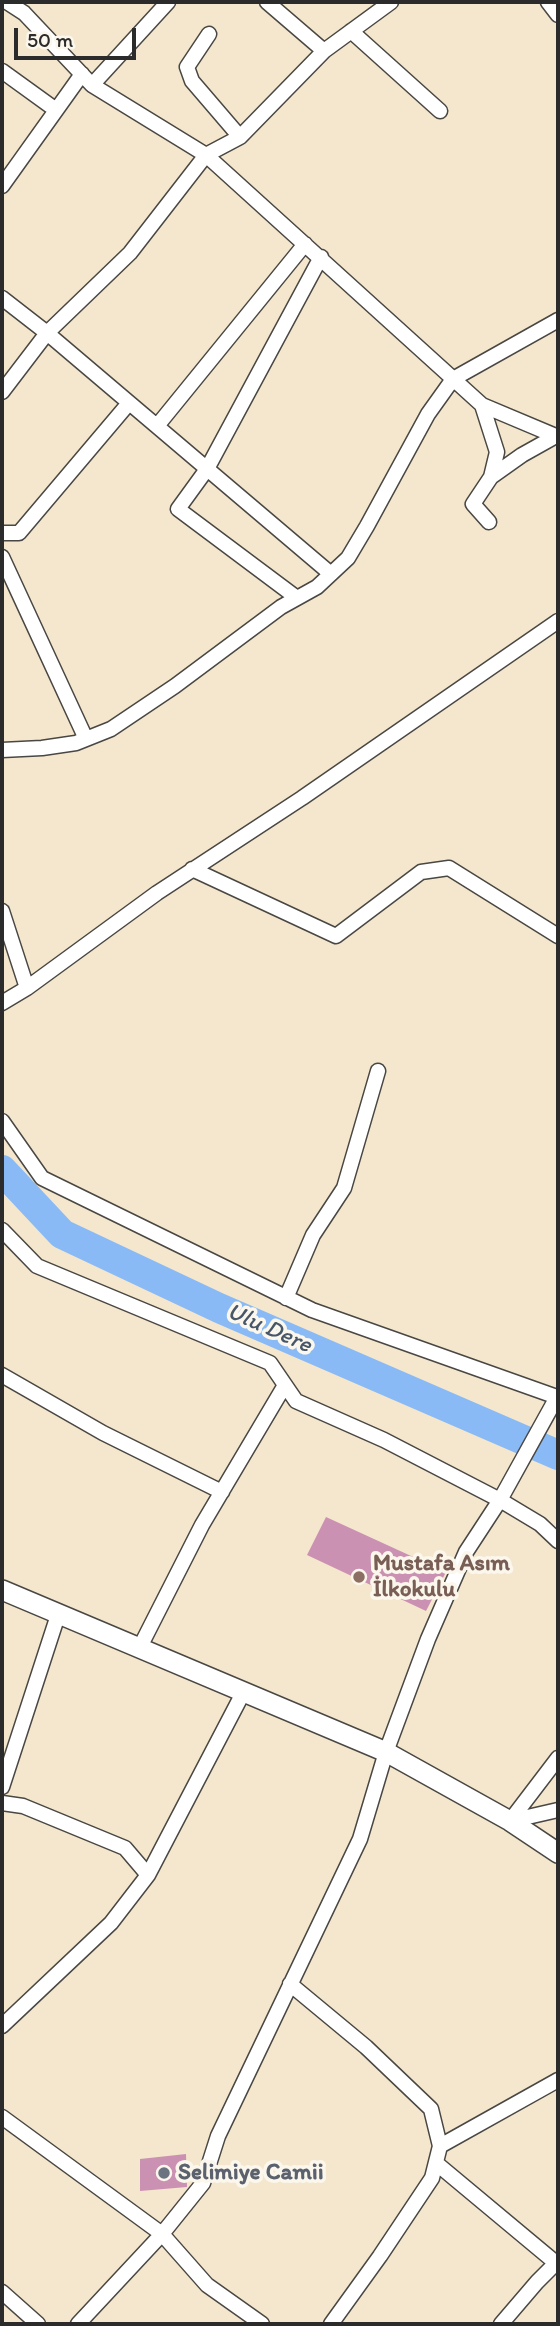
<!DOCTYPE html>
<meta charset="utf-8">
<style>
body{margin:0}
#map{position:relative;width:560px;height:2326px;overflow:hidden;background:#f4e7cd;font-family:Itim,sans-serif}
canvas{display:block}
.frame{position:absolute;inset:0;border:4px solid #2b2b2b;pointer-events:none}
.scale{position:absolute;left:14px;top:28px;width:122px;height:32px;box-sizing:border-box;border:4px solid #2b2b2b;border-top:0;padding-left:9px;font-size:21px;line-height:24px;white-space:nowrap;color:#2b2b2b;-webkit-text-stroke:5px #fbf7ec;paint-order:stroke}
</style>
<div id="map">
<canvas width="560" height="2326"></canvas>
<div class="frame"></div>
<div class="scale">50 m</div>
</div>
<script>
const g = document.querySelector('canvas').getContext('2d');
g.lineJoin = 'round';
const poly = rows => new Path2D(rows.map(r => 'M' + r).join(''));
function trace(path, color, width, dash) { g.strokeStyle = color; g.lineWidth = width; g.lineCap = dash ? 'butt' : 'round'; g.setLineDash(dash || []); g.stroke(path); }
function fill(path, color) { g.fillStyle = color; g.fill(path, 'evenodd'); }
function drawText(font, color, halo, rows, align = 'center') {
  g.font = font + ' Itim,sans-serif'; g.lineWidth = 7; g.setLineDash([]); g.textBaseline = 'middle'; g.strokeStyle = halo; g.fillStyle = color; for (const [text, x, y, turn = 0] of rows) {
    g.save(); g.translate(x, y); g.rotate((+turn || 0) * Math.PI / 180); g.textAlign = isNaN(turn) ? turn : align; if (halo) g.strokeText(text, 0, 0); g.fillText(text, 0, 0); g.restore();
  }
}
trace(poly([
 [2,1170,62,1234,219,1308,558,1455]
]), '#89baf5', 30);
fill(poly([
 [326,1517,446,1572,426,1611,307,1555],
 [186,2154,187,2187,140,2191,140,2159]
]), '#cb91b2');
const street = poly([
 [7,2,24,13,92,85,168,2],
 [548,2,558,15],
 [351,31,440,111],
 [209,34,187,67,192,81,240,137],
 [324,51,391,2],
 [2,71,56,110],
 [92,85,206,155,482,405,558,437],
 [2,186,82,74],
 [2,298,47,333,331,574],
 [2,392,47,333,130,253,206,155,240,137,324,51,267,2],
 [482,405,497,452,491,477,473,504,489,522],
 [157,426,305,244],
 [491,477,522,455,556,436],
 [2,533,19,533,129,403],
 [2,557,86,739],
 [297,598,178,509,207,469,321,257],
 [2,750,42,748,76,743,111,729,175,686,281,607,317,587,348,558,367,526,428,414,453,379,558,320],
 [192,869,336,936,421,872,449,868,558,936],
 [2,911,27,988,2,1003],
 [27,988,157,893,302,798,558,621],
 [2,1121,42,1178,312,1310,557,1397,500,1500,540,1524,558,1541],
 [2,1230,37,1266,270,1363,296,1401,384,1440,500,1500,466,1552,428,1639,386,1752,360,1839,218,2136,203,2183,162,2234,78,2324],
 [286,1298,313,1235,344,1188,378,1071],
 [2,1375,103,1433,222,1492],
 [139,1649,202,1525,285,1385],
 [2,1787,58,1615],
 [2,1803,23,1806,125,1848,148,1875],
 [510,1821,558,1758],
 [510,1821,558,1810],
 [290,1984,366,2047,431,2109,440,2146,432,2178,380,2256,331,2324],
 [2,2026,111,1923,148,1875,243,1693],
 [2,2117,162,2234,207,2285,262,2324],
 [440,2146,558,2080],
 [436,2163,556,2263],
 [2,2292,38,2324],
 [501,2324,537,2282,558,2261]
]);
const secondary = poly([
 [2,1590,386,1752,510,1821,558,1853]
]);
trace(street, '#494743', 17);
trace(secondary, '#494743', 22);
trace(street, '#fff', 14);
trace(secondary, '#fff', 19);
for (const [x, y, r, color] of [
 [359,1577,7,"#8d6e63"],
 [164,2173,7,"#6b7280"]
]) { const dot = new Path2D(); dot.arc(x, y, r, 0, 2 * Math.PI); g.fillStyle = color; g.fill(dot); trace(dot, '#fbf7ec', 2.5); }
drawText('bold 23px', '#785e54', '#fbf7ec', [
 ["Mustafa Asım",373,1564],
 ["İlkokulu",373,1590]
], 'left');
drawText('bold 23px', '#5b616d', '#fbf7ec', [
 ["Selimiye Camii",178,2173]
], 'left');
drawText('italic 24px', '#475668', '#fbf7ec', [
 ["Ulu Dere",269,1329,24]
]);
</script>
